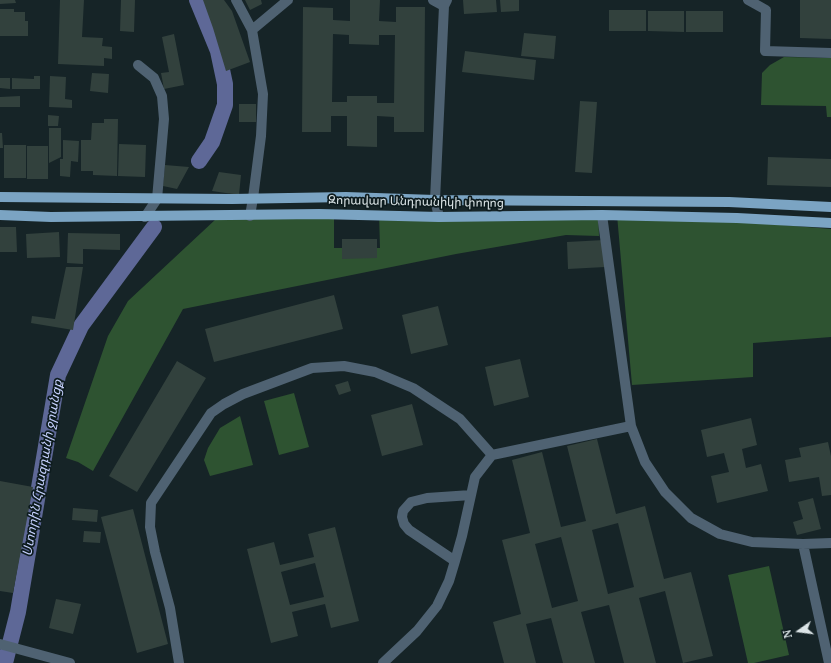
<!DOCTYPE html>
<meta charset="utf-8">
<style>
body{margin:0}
#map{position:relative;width:831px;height:663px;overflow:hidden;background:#162427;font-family:"PT Serif",serif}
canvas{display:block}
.north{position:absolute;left:779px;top:611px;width:40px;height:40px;-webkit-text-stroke:3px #0d1b1e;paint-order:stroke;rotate:256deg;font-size:11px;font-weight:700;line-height:16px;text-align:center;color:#dbe4e6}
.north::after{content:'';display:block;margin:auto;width:14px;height:18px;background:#dbe4e6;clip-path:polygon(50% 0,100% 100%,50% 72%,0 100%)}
</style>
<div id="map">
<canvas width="831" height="663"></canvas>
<div class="north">N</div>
</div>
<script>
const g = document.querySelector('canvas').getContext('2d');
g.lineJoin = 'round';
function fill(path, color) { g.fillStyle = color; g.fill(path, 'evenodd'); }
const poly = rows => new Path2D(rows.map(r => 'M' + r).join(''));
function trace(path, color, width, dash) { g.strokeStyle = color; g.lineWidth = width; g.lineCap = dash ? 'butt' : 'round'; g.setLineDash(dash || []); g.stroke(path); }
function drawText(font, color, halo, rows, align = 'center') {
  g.font = font + ' "PT Serif","Noto Sans Armenian",serif'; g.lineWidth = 3.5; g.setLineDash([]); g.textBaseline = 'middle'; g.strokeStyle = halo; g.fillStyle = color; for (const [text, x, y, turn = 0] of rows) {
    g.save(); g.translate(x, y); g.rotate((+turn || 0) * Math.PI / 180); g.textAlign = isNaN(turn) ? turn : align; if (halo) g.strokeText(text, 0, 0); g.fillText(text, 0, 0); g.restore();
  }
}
fill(poly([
 [784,57,831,58,831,117,827,117,826,106,761,105,762,73,770,65],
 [334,212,334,248,380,248,379,212,598,212,599,236,566,235,456,254,183,309,93,471,78,462,66,458,108,336,128,301,216,219],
 [617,215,720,220,831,229,831,337,753,343,753,377,632,385],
 [294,393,309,447,279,455,264,401],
 [240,416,253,465,210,476,204,460,208,448,220,428],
 [769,566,789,655,754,663,748,663,728,575]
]), '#2e5331');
trace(poly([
 [197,0,218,51,225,84,225,105,212,142,199,161],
 [5,663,18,612,58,375,81,326,154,227]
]), '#5e6897', 16);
fill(poly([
 [0,0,15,0,16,3,0,4],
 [60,0,84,0,82,37,103,38,102,46,112,47,112,59,104,58,104,66,58,64],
 [121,0,135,0,134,32,120,31],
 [203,0,224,0,232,11,250,62,226,71,213,28],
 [245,0,261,0,262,4,250,10],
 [350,0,380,0,379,21,396,22,396,7,425,7,424,132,394,132,394,117,377,116,377,147,347,146,347,116,331,116,331,132,302,132,303,7,333,8,333,20,350,21],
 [333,34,349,35,349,44,379,45,379,35,395,35,394,103,377,103,377,96,347,96,347,102,332,102],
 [463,0,496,0,497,12,464,14],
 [500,0,519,0,519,11,501,12],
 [800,0,831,0,831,39,800,38],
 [0,9,14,9,14,12,25,12,25,21,28,21,28,36,0,36],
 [609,10,646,10,646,31,609,31],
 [648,11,684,11,684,32,648,31],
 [686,11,723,11,723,32,686,32],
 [524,33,556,36,554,59,521,56],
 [174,34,184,85,164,89,161,73,169,72,162,37],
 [465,51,536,60,534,80,462,72],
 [92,73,109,74,108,93,90,91],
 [34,76,40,76,40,89,12,89,12,78,34,79],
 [50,76,66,77,65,99,72,100,72,108,49,107],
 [0,78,10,78,10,89,0,88],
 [20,96,20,107,0,107,0,97],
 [580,101,597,102,592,173,575,172],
 [239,104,256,104,256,122,239,122],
 [48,115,59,116,58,126,48,126],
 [104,119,118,119,117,176,93,175,93,171,81,171,81,140,91,140,92,123,104,123],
 [49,128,61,128,61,157,49,163],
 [0,133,2,133,3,148,0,148],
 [63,140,79,141,78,162,71,161,70,177,60,176,60,159,63,159],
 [119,144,146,145,145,177,118,176],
 [4,145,26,145,26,178,4,178],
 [27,146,48,146,48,179,27,179],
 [768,157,831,159,831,187,767,185],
 [165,165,189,167,177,189,163,186],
 [219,172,241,175,239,195,212,191],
 [0,227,16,227,17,252,0,252],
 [59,232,60,257,27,258,26,234],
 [68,233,120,234,120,250,83,249,83,264,67,263],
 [342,239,377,239,377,258,342,259],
 [604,240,605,267,568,269,567,242],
 [66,267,83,267,73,330,31,323,32,316,55,319],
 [334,295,343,329,214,362,205,329],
 [438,306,448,345,411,354,402,315],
 [520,359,529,397,494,406,485,367],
 [177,361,206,378,137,492,109,476],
 [348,381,351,391,339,395,335,385],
 [412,404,423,445,382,456,371,415],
 [751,418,757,445,742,449,746,468,761,464,768,491,717,503,711,476,729,472,724,453,707,457,701,430],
 [597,439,616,514,645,506,664,579,691,572,713,656,683,663,665,591,639,598,656,663,624,663,609,605,581,612,595,663,563,663,551,618,526,624,536,663,504,663,493,622,521,614,502,540,530,533,512,460,542,452,561,527,586,521,567,446],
 [618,523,634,587,608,594,592,530],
 [561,537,578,601,552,608,535,544],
 [828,442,831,456,831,495,822,496,819,477,789,482,785,460,801,457,799,448],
 [0,481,33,487,13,593,0,591],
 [813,498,821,529,797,535,793,522,803,519,798,502],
 [73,508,98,510,97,522,72,520],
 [133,509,168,644,137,653,101,517],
 [335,527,359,621,331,628,325,604,292,612,298,636,271,643,247,549,274,542,280,565,314,557,308,534],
 [315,563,324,597,290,605,281,572],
 [84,531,101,532,100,543,83,542],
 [56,599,81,604,73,634,49,628]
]), '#32413d');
trace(poly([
 [236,0,252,30,263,94,261,136,253,198,250,216],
 [433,0,444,6],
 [748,0,766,10,765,51,831,53],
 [252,30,288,0],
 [138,65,154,78,162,96,164,119,157,199,145,217],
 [602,215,631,426,645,462,665,492,691,518,720,534,752,542,803,544,831,543],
 [439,217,435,200,444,6,447,0],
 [803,544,829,663],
 [455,561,409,530,404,524,402,517,403,511,411,502,427,498,471,495],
 [0,644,70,663],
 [179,663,170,608,155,552,150,527,151,503,211,413,224,404,243,394,312,368,344,366,375,372,413,388,460,419,492,455],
 [383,663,417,631,437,606,449,581,455,561,462,536,475,477,492,455,631,426]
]), '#4f6272', 10);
trace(poly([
 [0,197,232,199,346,197,435,200,729,202,831,207],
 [0,215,51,217,319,214,439,217,602,215,737,218,831,223]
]), '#7ba4c3', 10);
drawText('12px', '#dbe4e6', '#0d1b1e', [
 ["Զորավար Անդրանիկի փողոց",416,202,1]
]);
drawText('italic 13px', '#c6d1fe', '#0d1b1e', [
 ["Ստորին Հրազդանի ջրանցք",43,468,-80]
]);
</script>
